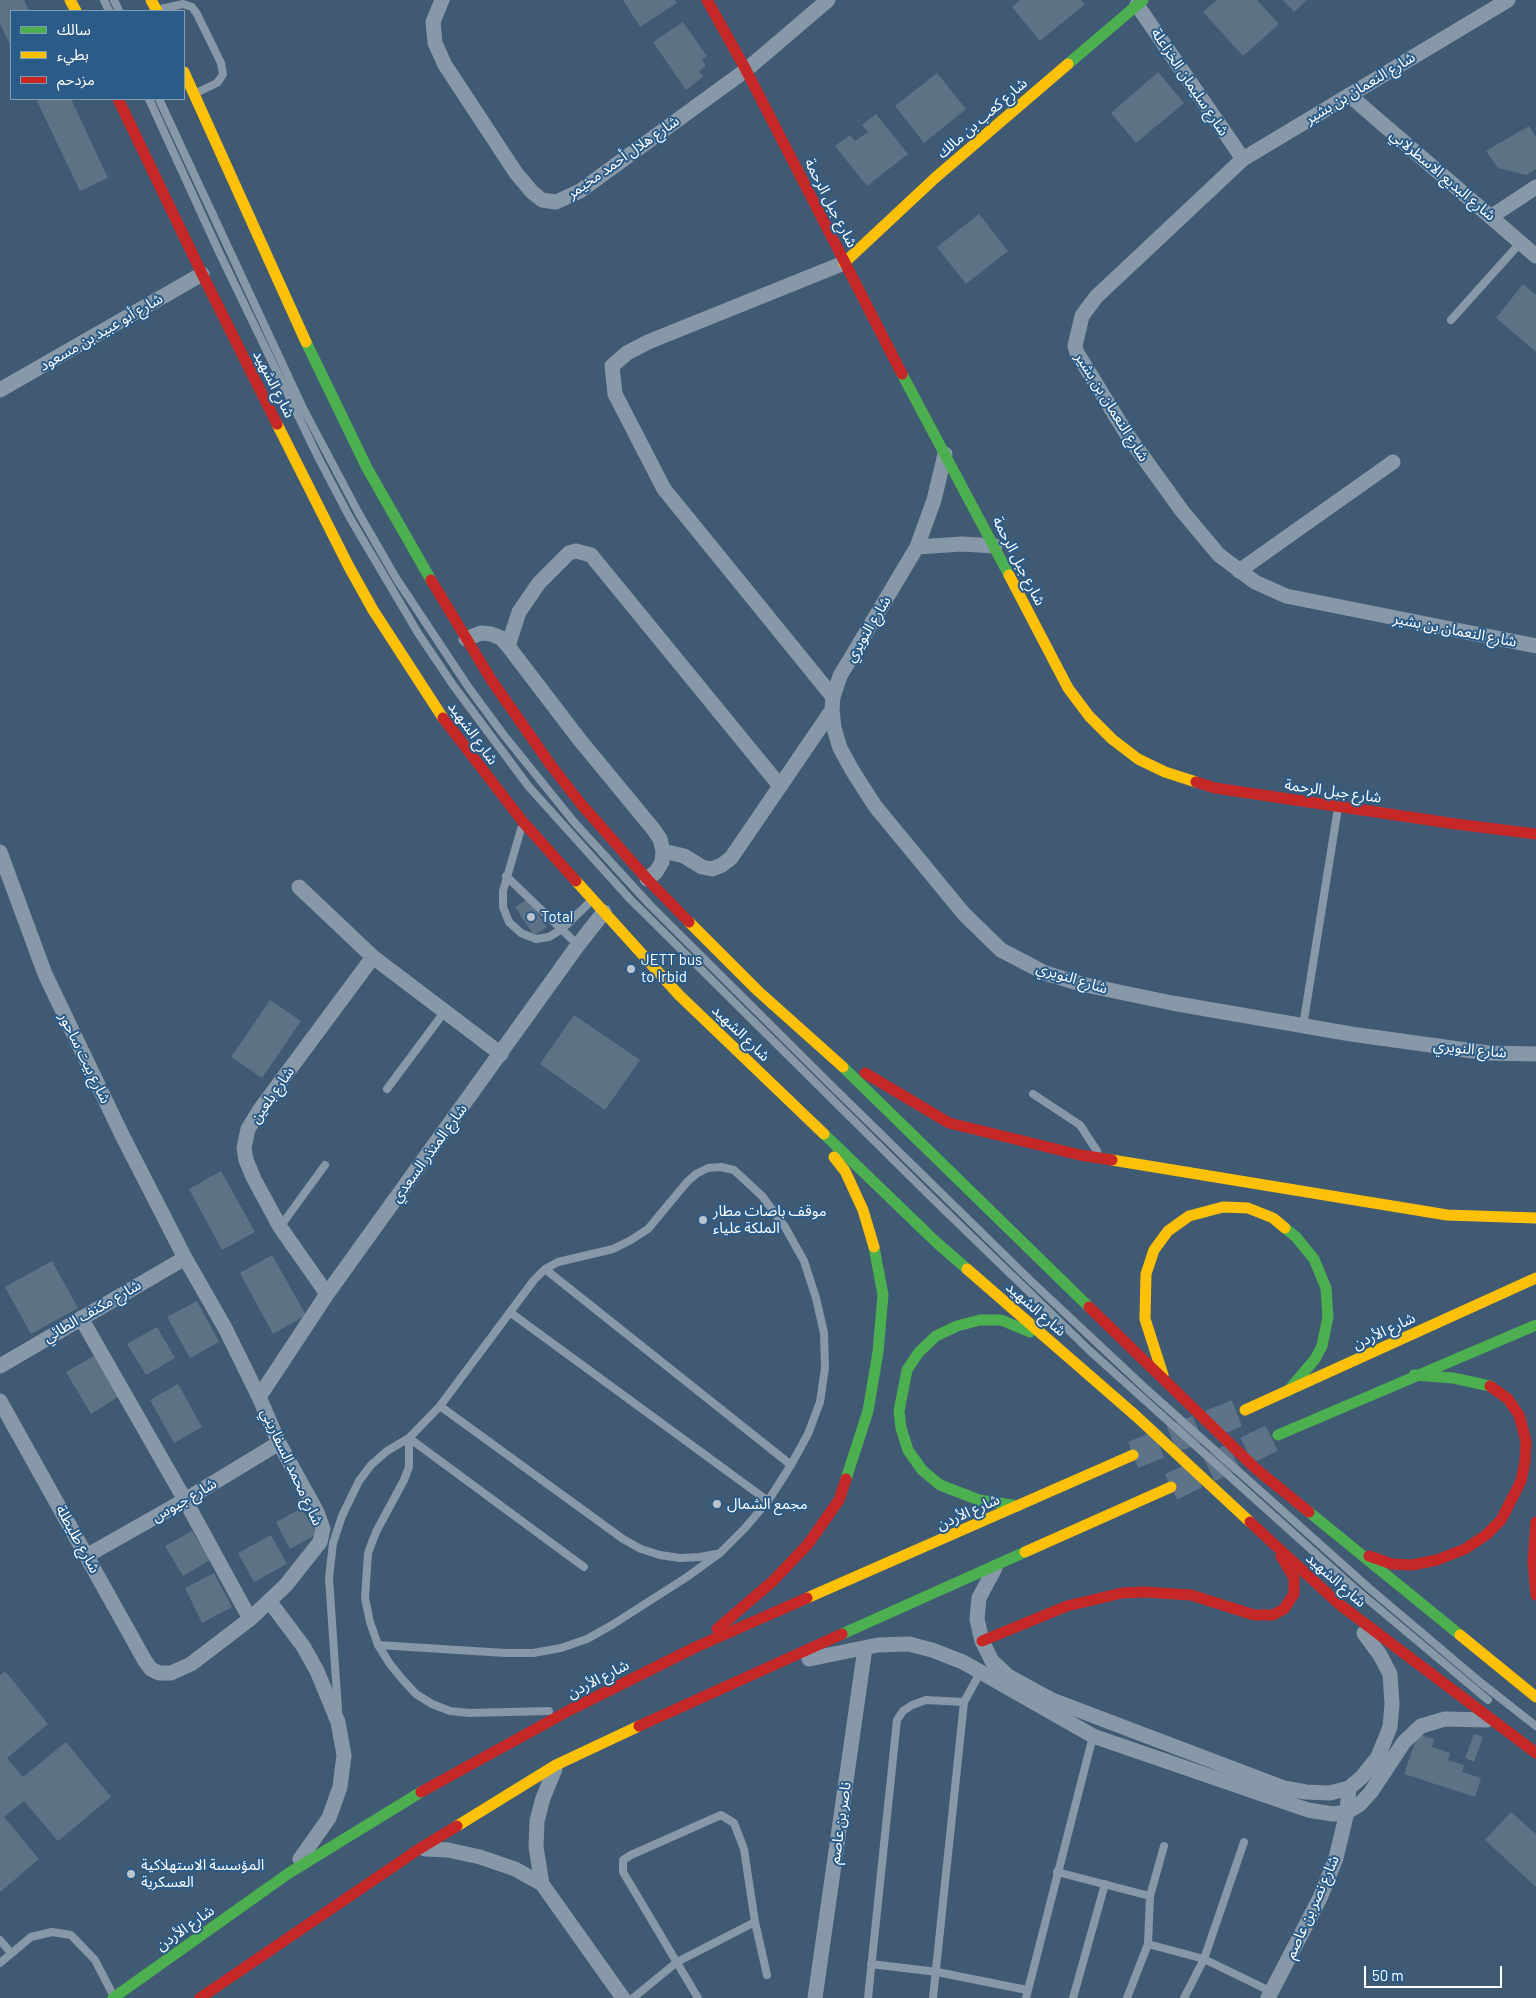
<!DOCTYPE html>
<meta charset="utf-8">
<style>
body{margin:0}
#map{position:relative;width:1536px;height:1998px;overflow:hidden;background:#405a73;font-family:Barlow,"Noto Sans Arabic",sans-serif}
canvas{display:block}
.legend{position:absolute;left:10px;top:10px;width:175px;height:90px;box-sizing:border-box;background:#2b5b88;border:1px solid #809db8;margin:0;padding:6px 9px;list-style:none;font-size:15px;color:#fff}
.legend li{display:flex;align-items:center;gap:10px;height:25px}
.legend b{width:25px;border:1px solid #809db8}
.scale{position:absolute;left:1364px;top:1966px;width:138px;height:22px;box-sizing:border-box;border:2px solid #fff;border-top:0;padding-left:6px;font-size:15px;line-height:18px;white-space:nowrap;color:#fff;-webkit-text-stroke:4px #2b5b88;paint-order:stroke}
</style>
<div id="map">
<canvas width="1536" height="1998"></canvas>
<ul class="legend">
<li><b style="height:6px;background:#4caf50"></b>سالك</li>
<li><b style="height:6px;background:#ffc107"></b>بطيء</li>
<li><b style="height:6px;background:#c62828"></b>مزدحم</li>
</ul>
<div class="scale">50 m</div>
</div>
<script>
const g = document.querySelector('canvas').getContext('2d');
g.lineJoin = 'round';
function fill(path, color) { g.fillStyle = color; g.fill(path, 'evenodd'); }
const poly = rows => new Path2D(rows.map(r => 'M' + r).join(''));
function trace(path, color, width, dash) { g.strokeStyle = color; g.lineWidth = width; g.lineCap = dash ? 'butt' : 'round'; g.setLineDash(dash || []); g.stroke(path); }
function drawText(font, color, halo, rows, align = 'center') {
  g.font = font + ' Barlow,"Noto Sans Arabic",sans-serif'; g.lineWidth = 4; g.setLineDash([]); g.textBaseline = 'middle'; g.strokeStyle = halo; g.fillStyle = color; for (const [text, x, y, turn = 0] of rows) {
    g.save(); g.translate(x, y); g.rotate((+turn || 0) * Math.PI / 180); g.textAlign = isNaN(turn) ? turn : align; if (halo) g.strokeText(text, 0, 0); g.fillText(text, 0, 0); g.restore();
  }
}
fill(poly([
 [0,0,24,0,29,11,11,11,11,47,0,24],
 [623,0,675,0,677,3,640,27],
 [1020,0,1081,0,1085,4,1040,41,1012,7],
 [1217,0,1257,0,1279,24,1243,56,1203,12],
 [1283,0,1307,0,1294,12],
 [683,22,707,56,702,60,706,66,699,71,703,77,686,90,653,42],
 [1158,72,1184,103,1136,143,1111,113],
 [937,73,966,109,924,143,895,106],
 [36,99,71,99,108,178,80,191],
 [876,114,908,154,867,186,835,146,850,135,855,141,868,132,862,125],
 [1529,126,1536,137,1536,169,1526,175,1498,168,1486,151],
 [979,214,1008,251,966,284,937,247],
 [1523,284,1536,295,1536,352,1496,318],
 [528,899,547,927,534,935,515,907],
 [270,1000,301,1021,262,1078,231,1057],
 [574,1015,640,1060,605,1110,540,1064],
 [221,1171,255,1232,222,1250,189,1189],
 [272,1255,306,1315,273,1334,240,1273],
 [52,1261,78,1308,31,1334,5,1287],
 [197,1301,219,1342,190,1358,167,1317],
 [157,1327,175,1358,146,1375,127,1344],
 [94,1356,118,1397,91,1414,66,1372],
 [178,1384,202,1427,174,1443,150,1400],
 [302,1508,317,1534,290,1549,276,1522],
 [192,1531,210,1560,183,1576,165,1546],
 [271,1535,287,1564,254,1582,238,1553],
 [214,1573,232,1607,202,1623,185,1588],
 [5,1671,48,1724,7,1758,23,1777,66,1742,111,1797,58,1841,24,1801,4,1817,39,1859,0,1892,0,1675],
 [1418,1734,1434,1739,1432,1747,1450,1753,1448,1760,1464,1765,1462,1772,1481,1778,1475,1797,1404,1774],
 [1474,1734,1483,1737,1474,1762,1465,1758],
 [1511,1812,1536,1834,1536,1887,1485,1840]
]), '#5d7285');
trace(poly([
 [1133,1455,1245,1410],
 [1171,1487,1278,1435]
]), '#5d7388', 28, [28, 14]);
trace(poly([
 [104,0,109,11],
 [114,0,119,11],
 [161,9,183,4,192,7,197,14,221,63,223,74,220,79,217,83,198,92],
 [149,99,219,252,319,459,350,518,418,633,453,685,529,787,630,899,933,1199,1089,1350,1353,1587,1488,1700],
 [159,99,302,406,358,512,396,578,469,688,503,734,574,822,650,905,836,1090,1030,1280,1144,1387,1369,1588,1480,1682,1536,1726],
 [1451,320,1521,242],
 [521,829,503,891,503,907,509,922,521,933,536,939,549,937,562,929,589,903],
 [506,876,578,945],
 [1303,1026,1338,808],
 [387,1089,445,1011],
 [1033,1094,1080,1125,1097,1151],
 [280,1227,325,1165],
 [545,1269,791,1465],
 [511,1313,768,1501],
 [440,1406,623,1539,641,1549,660,1555,680,1558,700,1557,716,1554],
 [409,1438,409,1467,404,1480,376,1532,368,1553,365,1598,370,1622,378,1645,390,1664,403,1680,416,1694,432,1704,450,1711,469,1713,549,1711],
 [409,1438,584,1567],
 [338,1710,329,1578,333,1543,342,1516,359,1481,371,1465,387,1451,409,1438,440,1406,534,1280,545,1269,558,1262,613,1249,631,1240,648,1229,687,1182,696,1174,708,1168,721,1167,734,1170,762,1196,785,1227,804,1261,816,1298,824,1333,825,1368,820,1402,808,1434,791,1465,768,1501,745,1528,720,1553,687,1577,612,1625,587,1639,561,1648,533,1653,505,1653,378,1645],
 [1057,1872,1150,1896],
 [0,1940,11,1953],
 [1148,1944,1204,1959,1272,1992],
 [0,1963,31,1937,52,1932,71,1935,95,1960,112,1993],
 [871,1964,937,1972,1027,1990],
 [633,1998,677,1962,755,1922],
 [698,1998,623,1872,623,1860,631,1855,721,1815,734,1823,744,1849,755,1922,767,1975],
 [868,1998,897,1720,903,1711,912,1705,926,1700,964,1702],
 [933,1998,964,1702,980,1673],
 [1026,1998,1093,1736],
 [1073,1998,1105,1884],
 [1127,1998,1148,1944,1150,1896,1164,1846],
 [1184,1998,1204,1959,1244,1842]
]), '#8798a8', 8);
trace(poly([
 [442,0,433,22,435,43,445,65,516,173,532,192,542,200,556,202,580,191,746,70,828,0],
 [1508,0,1243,159,1096,297,1082,316,1075,346,1077,353,1128,436,1182,511,1219,555,1255,582,1286,596,1536,646],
 [1137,5,1243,159],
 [1349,95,1536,256],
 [1492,216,1536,187],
 [0,390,202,274],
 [945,454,934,500,917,547,840,676,833,697,832,710,834,728,840,748,852,770,875,806,964,914,1001,950,1045,973,1081,984,1172,1003,1351,1034,1488,1053,1536,1054],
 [917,547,962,544,995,546],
 [1239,571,1393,462],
 [466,639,481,633,491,634,501,638,508,646,579,739,654,830,660,839,663,851,662,862,656,872,647,879],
 [508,646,519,612,539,583,569,553,576,551,591,555,780,786],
 [833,697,664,489,615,394,612,366,627,353,648,342,844,263],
 [663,851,684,856,702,867,712,869,722,865,731,858,832,710],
 [0,852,45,974,122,1135,185,1258,225,1328,259,1397,279,1443,317,1512,323,1529,320,1542,286,1585,250,1619,191,1664,171,1673,159,1673,151,1669,145,1661,0,1401],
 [299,887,373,957,501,1054],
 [327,1294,280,1227,254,1179,246,1160,244,1148,248,1129,261,1108,373,957],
 [81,1318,185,1500,250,1619],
 [0,1366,185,1258],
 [259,1397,327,1294,578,945,604,912],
 [88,1555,185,1500,279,1443],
 [995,1568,979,1598,977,1619,982,1641,992,1661,1008,1676,1052,1700,1284,1788,1306,1792,1330,1793,1349,1788],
 [270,1602,303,1646,317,1671,338,1722,344,1755,340,1787,329,1818,300,1859],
 [809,1659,878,1645,909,1644,932,1650,963,1662,1093,1736,1308,1810,1333,1814,1347,1812,1359,1805,1371,1792,1404,1742,1421,1726,1445,1719,1487,1720],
 [555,1769,543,1798,537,1821,536,1847,542,1884,623,1998],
 [425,1849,448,1850,480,1857,515,1869,542,1884],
 [815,1998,865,1648],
 [1268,1998,1320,1898,1336,1858,1347,1812,1349,1788,1362,1777,1378,1757,1390,1727,1392,1704,1390,1674,1380,1655,1364,1633]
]), '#8798a8', 15);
trace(poly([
 [1068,64,1143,0],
 [306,342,367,468,431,580],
 [902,374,1009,575],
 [843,1067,1089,1307],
 [824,1134,936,1242,967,1269],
 [1285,1228,1296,1237,1314,1259,1326,1288,1328,1317,1322,1346,1315,1359,1288,1391],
 [1414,1375,1453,1378,1490,1386],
 [1278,1435,1536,1325],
 [846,1479,868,1411,878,1352,883,1295,874,1247],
 [1018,1506,979,1500,940,1485,922,1470,908,1450,901,1428,899,1411,907,1370,919,1352,936,1336,957,1326,980,1320,1001,1320,1030,1332],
 [1309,1512,1460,1635],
 [842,1634,1025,1552],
 [113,1998,289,1873,421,1792]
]), '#4caf50', 11);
trace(poly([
 [70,0,76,11],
 [151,0,157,11],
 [184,72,306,342],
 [844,263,935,178,1068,64],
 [277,424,348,565,373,610,443,718],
 [1009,575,1068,688,1089,716,1112,739,1138,759,1165,772,1196,782],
 [576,881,679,995,824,1134],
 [689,922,758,991,843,1067],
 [834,1157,845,1171,863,1210,874,1247],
 [1112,1160,1447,1215,1536,1218],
 [967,1269,1136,1416,1250,1522],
 [1163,1375,1145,1319,1146,1274,1154,1250,1168,1231,1189,1216,1223,1207,1248,1208,1273,1218,1285,1228],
 [1245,1410,1536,1278],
 [1025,1552,1171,1487],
 [807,1598,1133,1455],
 [1460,1635,1536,1697],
 [457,1826,556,1765,639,1726]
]), '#ffc107', 11);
trace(poly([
 [707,0,746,70,902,374],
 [118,99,202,274,277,424],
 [431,580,492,681,550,764,581,804,647,879,689,922],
 [443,718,523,822,576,881],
 [1196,782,1215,788,1456,824,1536,834],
 [865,1073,949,1123,1080,1155,1112,1160],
 [1089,1307,1255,1468,1309,1512],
 [1250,1522,1339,1604,1536,1753],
 [1536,1522,1533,1562,1536,1595],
 [1369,1556,1392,1564,1412,1565,1437,1560,1465,1549,1486,1535,1501,1520,1521,1481,1525,1461,1526,1441,1519,1415,1508,1399,1490,1386],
 [717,1629,773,1581,808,1544,839,1500,846,1479],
 [982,1641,1067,1606,1122,1593,1144,1592,1191,1595,1254,1615,1273,1615,1284,1609,1294,1594,1294,1578,1281,1556],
 [639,1726,842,1634],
 [421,1792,570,1710,696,1647,807,1598],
 [200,1998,419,1849,457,1826]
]), '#c62828', 11);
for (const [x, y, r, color] of [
 [531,917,5,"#bcc5ce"],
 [631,969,5,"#bcc5ce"],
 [703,1220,5,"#bcc5ce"],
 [717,1504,5,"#bcc5ce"],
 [131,1874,5,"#bcc5ce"]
]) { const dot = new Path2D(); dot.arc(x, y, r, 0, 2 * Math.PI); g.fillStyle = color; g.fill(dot); trace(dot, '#2b5b88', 2); }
drawText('15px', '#fff', '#2b5b88', [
 ["شارع سليمان الخزاعلة",1190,82,56],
 ["شارع النعمان بن بشير",1360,88,-31],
 ["شارع كعب بن مالك",982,118,-41],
 ["شارع هلال أحمد مخيمر",623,157,-35],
 ["شارع البديع الاسطرلابي",1443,175,40],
 ["شارع جبل الرحمة",831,203,63],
 ["شارع أبو عبيد بن مسعود",101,332,-30],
 ["شارع الشهيد",274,384,63],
 ["شارع النعمان بن بشير",1112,407,58],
 ["شارع جبل الرحمة",1019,561,63],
 ["شارع النويري",868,629,-59],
 ["شارع النعمان بن بشير",1455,630,11],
 ["شارع الشهيد",473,733,54],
 ["شارع جبل الرحمة",1333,791,8],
 ["شارع النويري",1072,978,17],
 ["شارع الشهيد",741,1033,44],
 ["شارع النويري",1470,1049,6],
 ["شارع بيت ساحور",85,1058,64],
 ["شارع بلعين",272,1095,-55],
 ["شارع المنذر السعدي",429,1153,-54],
 ["شارع الشهيد",1036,1309,41],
 ["شارع مكنف الطائي",92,1311,-30],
 ["شارع الأردن",1384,1331,-25],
 ["شارع محمد السفاريني",292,1467,65],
 ["شارع جيوس",184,1500,-30],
 ["شارع الأردن",968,1512,-24],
 ["شارع طليطلة",78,1539,61],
 ["شارع الشهيد",1336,1580,41],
 ["شارع الأردن",598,1679,-27],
 ["ناصر بن عاصم",840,1823,-82],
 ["شارع نصر بن عاصم",1312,1907,-66],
 ["شارع الأردن",185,1928,-35]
]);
drawText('15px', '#fff', '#2b5b88', [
 ["Total",541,917],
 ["JETT bus",641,960],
 ["to Irbid",641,977],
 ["موقف باصات مطار",713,1211],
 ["الملكة علياء",713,1228],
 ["مجمع الشمال",727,1504],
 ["المؤسسة الاستهلاكية",141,1865],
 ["العسكرية",141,1882]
], 'left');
</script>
